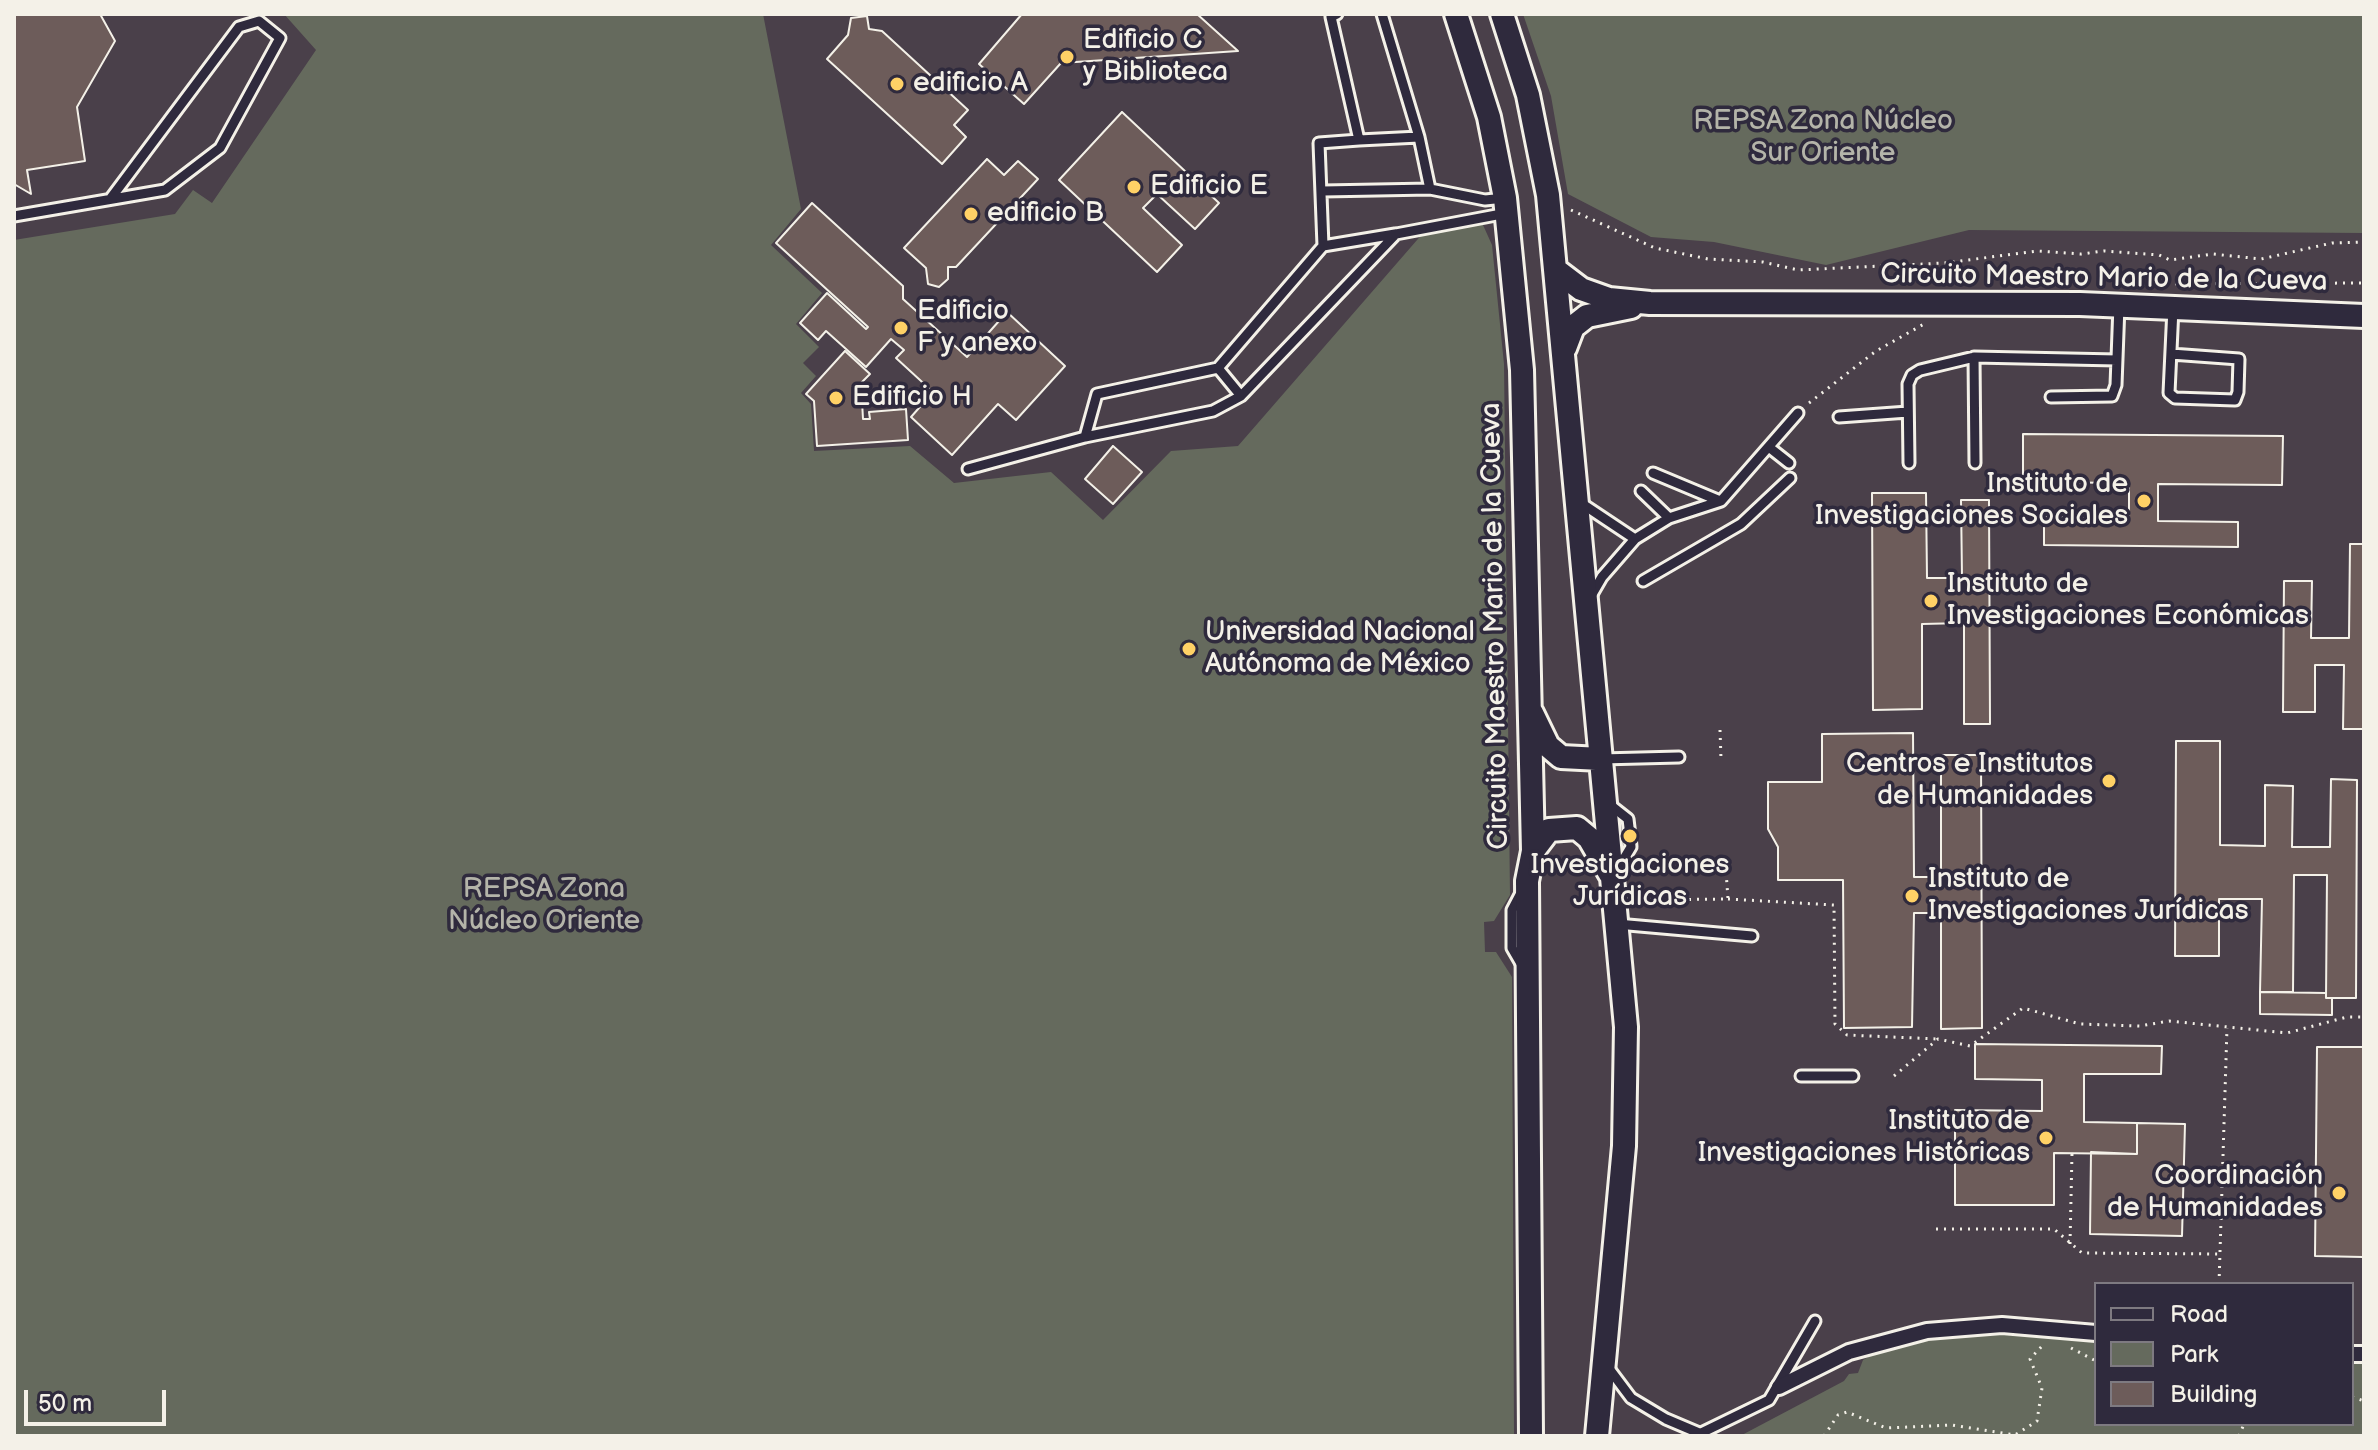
<!DOCTYPE html>
<meta charset="utf-8">
<style>
body{margin:0}
#map{position:relative;width:2378px;height:1450px;overflow:hidden;background:#3b3443;font-family:"Balsamiq Sans",sans-serif}
canvas{display:block}
.frame{position:absolute;inset:0;border:16px solid #f4f1e8;pointer-events:none}
.legend{position:absolute;left:2094px;top:1282px;width:260px;height:144px;box-sizing:border-box;background:#2f2a3d;border:2px solid #7e7a81;margin:0;padding:10px 14px;list-style:none;font-size:24px;color:#f4f1e8}
.legend li{display:flex;align-items:center;gap:16px;height:40px}
.legend b{width:40px;border:2px solid #7e7a81}
.scale{position:absolute;left:24px;top:1390px;width:142px;height:36px;box-sizing:border-box;border:4px solid #f4f1e8;border-top:0;padding-left:10px;font-size:24px;line-height:28px;white-space:nowrap;color:#f4f1e8;-webkit-text-stroke:6px #2f2a3d;paint-order:stroke}
</style>
<div id="map">
<canvas width="2378" height="1450"></canvas>
<div class="frame"></div>
<ul class="legend">
<li><b style="height:10px;background:#2f2a3d"></b>Road</li>
<li><b style="height:22px;background:#656a5d"></b>Park</li>
<li><b style="height:22px;background:#6d5c5a"></b>Building</li>
</ul>
<div class="scale">50 m</div>
</div>
<script>
const g = document.querySelector('canvas').getContext('2d');
g.lineJoin = 'round';
function fill(path, color) { g.fillStyle = color; g.fill(path, 'evenodd'); }
const poly = rows => new Path2D(rows.map(r => 'M' + r).join(''));
function trace(path, color, width, dash) { g.strokeStyle = color; g.lineWidth = width; g.lineCap = dash ? 'butt' : 'round'; g.setLineDash(dash || []); g.stroke(path); }
function drawText(font, color, halo, rows, align = 'center') {
  g.font = font + ' "Balsamiq Sans",sans-serif'; g.lineWidth = 7; g.setLineDash([]); g.textBaseline = 'middle'; g.strokeStyle = halo; g.fillStyle = color; for (const [text, x, y, turn = 0] of rows) {
    g.save(); g.translate(x, y); g.rotate((+turn || 0) * Math.PI / 180); g.textAlign = isNaN(turn) ? turn : align; if (halo) g.strokeText(text, 0, 0); g.fillText(text, 0, 0); g.restore();
  }
}
fill(poly([
 [14,14,2364,14,2364,1436,14,1436],
 [2096,1284,2352,1284,2352,1424,2096,1424]
]), '#4a404a');
fill(poly([
 [284,14,763,14,801,209,771,245,822,293,796,324,819,347,803,363,816,376,801,393,811,404,814,451,910,446,954,483,1051,472,1103,520,1171,451,1238,446,1424,232,1475,223,1483,225,1492,245,1504,364,1510,895,1494,921,1484,922,1485,952,1496,952,1512,977,1514,1436,14,1436,14,240,175,214,193,190,212,203,316,50],
 [1523,14,2364,14,2364,233,1969,230,1826,265,1714,242,1651,237,1568,194,1551,96],
 [2003,1327,2096,1335,2096,1424,2352,1424,2352,1358,2364,1358,2364,1436,1740,1436,1844,1381,1849,1374,1858,1373,1863,1360,1885,1348,1923,1338]
]), '#656a5d');
const building = poly([
 [14,14,100,14,115,41,77,107,85,161,27,170,31,194,14,184,14,14],
 [1022,14,1197,14,1238,51,1061,63,1024,104,979,64,1022,14],
 [867,16,869,29,882,31,968,110,954,125,966,137,942,164,827,59,848,35,851,18,867,16],
 [1122,112,1219,203,1195,229,1157,194,1143,208,1182,245,1157,272,1059,180,1122,112],
 [987,159,1004,175,1018,161,1038,179,956,267,948,267,948,279,939,287,928,284,926,268,904,248,987,159],
 [812,203,903,286,903,299,967,357,1007,312,1065,366,1016,420,998,404,952,455,911,417,933,392,896,358,904,350,891,339,866,367,826,331,818,340,800,323,827,293,866,329,868,327,776,243,812,203],
 [845,351,870,374,861,383,863,419,870,419,869,412,906,409,908,440,817,446,814,401,806,394,845,351],
 [2023,434,2283,436,2282,485,2158,484,2158,521,2238,522,2238,547,2044,545,2044,517,2129,518,2129,483,2023,482,2023,434],
 [1113,446,1142,472,1113,504,1085,479,1113,446],
 [1872,493,1926,493,1927,578,1962,578,1961,500,1989,500,1990,724,1964,724,1964,623,1922,624,1922,709,1873,710,1872,493],
 [2350,544,2364,544,2364,729,2343,729,2344,665,2315,665,2315,712,2283,712,2284,581,2312,581,2311,638,2349,638,2350,544],
 [1913,733,1914,877,1941,877,1941,755,1981,755,1982,1028,1941,1029,1941,913,1914,913,1912,1027,1844,1028,1843,880,1778,880,1778,847,1768,829,1768,782,1822,782,1822,734,1913,733],
 [2176,741,2220,741,2220,845,2265,846,2265,785,2293,786,2292,847,2330,847,2331,779,2357,780,2356,998,2326,998,2327,875,2294,875,2293,992,2260,992,2262,899,2219,899,2219,956,2175,956,2176,741],
 [2260,992,2326,993,2326,998,2332,998,2332,1015,2260,1014,2260,992],
 [1975,1044,2162,1046,2161,1074,2084,1074,2084,1122,2137,1123,2137,1154,2054,1153,2054,1205,1955,1205,1955,1110,2042,1111,2042,1080,1975,1079,1975,1044],
 [2317,1047,2364,1047,2363,1257,2315,1256,2317,1047],
 [2137,1123,2185,1124,2182,1236,2090,1234,2091,1152,2137,1154,2137,1123]
]);
fill(building, '#6d5c5a');
trace(building, '#f4f1e8', 2);
const service = poly([
 [1382,14,1419,137,1430,189,1485,200,1505,198],
 [1359,140,1419,137],
 [1323,191,1430,189],
 [14,216,165,190,220,148,280,38,259,21,239,27,111,198],
 [1323,246,1395,234],
 [2171,354,2239,359,2238,392,2235,400,2175,398,2169,393,2173,308],
 [1974,357,1975,463],
 [1218,368,1241,396],
 [2051,397,2112,396,2116,385,2119,305],
 [1839,417,1908,412],
 [1085,437,1097,394,1218,368,1323,246,1319,143,1359,140,1331,17,1337,14],
 [1770,448,1789,463],
 [1909,463,1908,384,1912,375,1920,370,1974,357,2117,360],
 [968,469,1085,437,1213,411,1241,396,1396,234,1507,213],
 [1653,473,1720,501],
 [1641,491,1669,518],
 [1578,501,1635,539],
 [1643,581,1741,524,1790,478],
 [1591,596,1602,577,1635,539,1669,518,1721,501,1798,413],
 [1601,759,1679,757],
 [1609,804,1628,819,1630,836,1631,847,1616,872],
 [1522,891,1512,910,1512,948,1523,967],
 [1617,924,1752,936],
 [1801,1076,1853,1076],
 [1607,1366,1631,1398,1666,1419,1699,1433],
 [1695,1436,1769,1400,1815,1321]
]);
const pedestrian = poly([
 [2352,1354,2364,1354],
 [1779,1387,1849,1352,1927,1331,2002,1325,2096,1333]
]);
const tertiary = poly([
 [1456,14,1489,117,1505,198,1522,370,1533,851,1527,881,1531,1436],
 [1502,14,1528,95,1548,195,1626,1027,1624,1146,1597,1436],
 [1556,270,1581,289,1609,299,1650,303,2080,304,2364,316],
 [1565,348,1573,327,1587,316,1631,307],
 [1532,713,1548,746,1561,757,1601,759],
 [1533,851,1549,830,1577,828,1589,838,1610,874]
]);
trace(service, '#f4f1e8', 15);
trace(pedestrian, '#f4f1e8', 20);
trace(tertiary, '#f4f1e8', 28);
trace(poly([
 [1571,210,1655,248,1708,259,1763,262,1798,270,1944,263,2038,251,2081,254,2104,251,2159,255,2170,260,2213,254,2261,259,2332,243,2364,242],
 [2135,284,2364,283],
 [1809,403,1876,351,1924,324],
 [1720,730,1721,759],
 [1728,899,1834,905,1835,1024,1847,1035,1938,1039],
 [1633,900,1728,899,1725,857],
 [1894,1076,1938,1039,1970,1046,2023,1008,2080,1024,2140,1026,2169,1021,2287,1033,2347,1017,2364,1017],
 [1936,1229,2054,1229,2082,1253,2219,1254],
 [2070,1244,2072,1153],
 [2219,1284,2227,1028],
 [2071,1348,2096,1361],
 [2352,1397,2364,1401],
 [1824,1436,1838,1415,1847,1412,1886,1428,1952,1425,2015,1435,2037,1421,2042,1388,2030,1359,2042,1346],
 [2239,1436,2244,1424]
]), '#f4f1e8', 3, [2, 6]);
trace(service, '#2f2a3d', 9);
trace(pedestrian, '#2f2a3d', 14);
trace(tertiary, '#2f2a3d', 22);
for (const [x, y, r, color] of [
 [1067,57,8,"#ffd166"],
 [897,84,8,"#ffd166"],
 [1134,187,8,"#ffd166"],
 [971,214,8,"#ffd166"],
 [901,328,8,"#ffd166"],
 [836,398,8,"#ffd166"],
 [2144,501,8,"#ffd166"],
 [1931,601,8,"#ffd166"],
 [1189,649,8,"#ffd166"],
 [2109,781,8,"#ffd166"],
 [1630,836,8,"#ffd166"],
 [1912,896,8,"#ffd166"],
 [2046,1138,8,"#ffd166"],
 [2339,1193,8,"#ffd166"]
]) { const dot = new Path2D(); dot.arc(x, y, r, 0, 2 * Math.PI); g.fillStyle = color; g.fill(dot); trace(dot, '#2f2a3d', 3); }
drawText('28px', '#f4f1e8', '#2f2a3d', [
 ["Edificio C",1083,41],
 ["y Biblioteca",1083,73],
 ["edificio A",913,84],
 ["Edificio E",1150,187],
 ["edificio B",987,214],
 ["Edificio",917,312],
 ["F y anexo",917,344],
 ["Edificio H",852,398],
 ["Instituto de",2128,485,"right"],
 ["Investigaciones Sociales",2128,517,"right"],
 ["Instituto de",1947,585],
 ["Investigaciones Económicas",1947,617],
 ["Universidad Nacional",1205,633],
 ["Autónoma de México",1205,665],
 ["Centros e Institutos",2093,765,"right"],
 ["de Humanidades",2093,797,"right"],
 ["Investigaciones",1630,866,"center"],
 ["Jurídicas",1630,898,"center"],
 ["Instituto de",1928,880],
 ["Investigaciones Jurídicas",1928,912],
 ["Instituto de",2030,1122,"right"],
 ["Investigaciones Históricas",2030,1154,"right"],
 ["Coordinación",2323,1177,"right"],
 ["de Humanidades",2323,1209,"right"]
], 'left');
drawText('28px', '#b4b4a9', '#2f2a3d', [
 ["REPSA Zona Núcleo",1823,122],
 ["Sur Oriente",1823,154],
 ["REPSA Zona",544,890],
 ["Núcleo Oriente",544,922]
]);
drawText('28px', '#f4f1e8', '#2f2a3d', [
 ["Circuito Maestro Mario de la Cueva",2104,279,1],
 ["Circuito Maestro Mario de la Cueva",1496,626,-91]
]);
</script>
